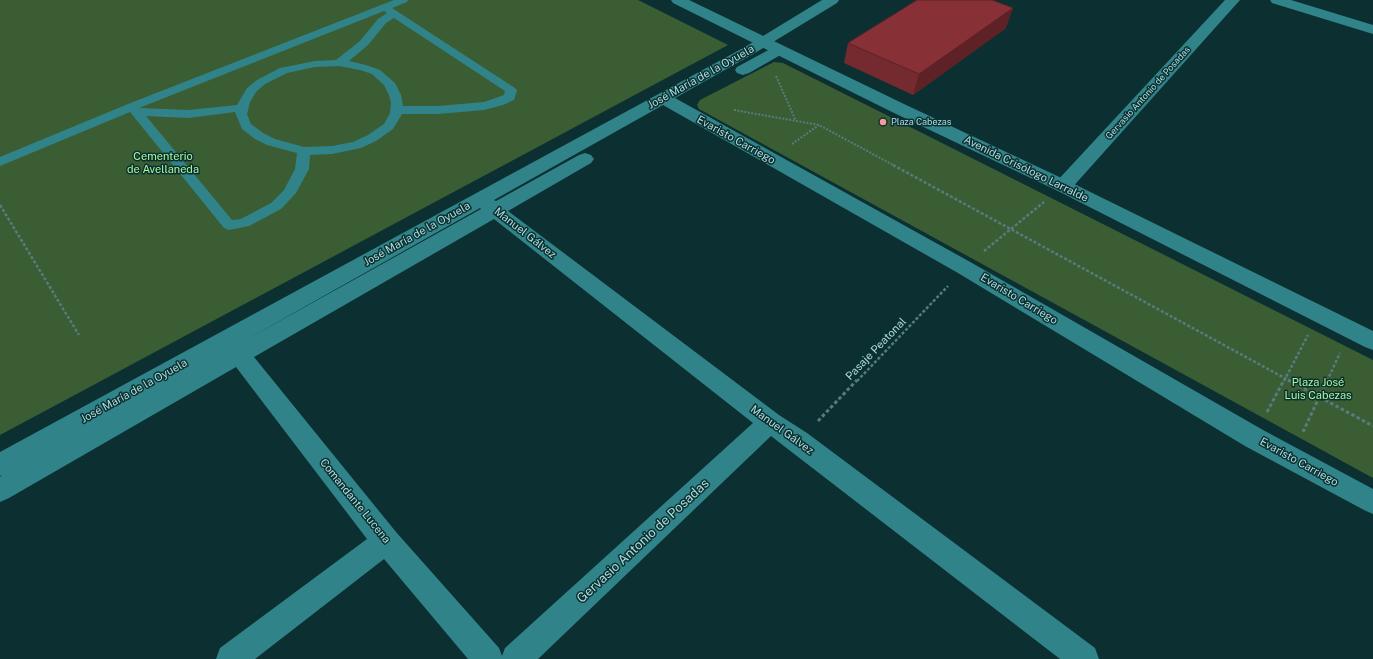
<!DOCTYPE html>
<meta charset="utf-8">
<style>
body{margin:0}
canvas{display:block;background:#0c3031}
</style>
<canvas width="1373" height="659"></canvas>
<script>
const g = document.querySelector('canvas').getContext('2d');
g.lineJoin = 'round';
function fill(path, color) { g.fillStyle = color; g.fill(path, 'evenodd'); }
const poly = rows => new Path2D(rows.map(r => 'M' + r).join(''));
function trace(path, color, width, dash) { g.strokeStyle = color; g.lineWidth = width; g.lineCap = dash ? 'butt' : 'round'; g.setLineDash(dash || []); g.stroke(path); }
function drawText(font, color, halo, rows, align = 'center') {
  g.font = font + ' "Public Sans",sans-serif'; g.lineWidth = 3; g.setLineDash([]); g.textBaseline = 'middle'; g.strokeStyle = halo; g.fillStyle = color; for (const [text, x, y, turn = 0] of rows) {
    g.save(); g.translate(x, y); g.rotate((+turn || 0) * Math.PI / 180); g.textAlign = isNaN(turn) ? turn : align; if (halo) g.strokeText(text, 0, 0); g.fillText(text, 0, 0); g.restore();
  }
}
fill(poly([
 [0,0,638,0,728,45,0,435],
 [774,62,783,63,1373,360,1373,478,699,109,697,105,700,100]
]), '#3b5d33');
trace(poly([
 [776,76,796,121],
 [734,110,819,125,895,166],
 [792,144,819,125]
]), '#547d7f', 2, [2, 1.5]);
trace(poly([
 [893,165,1290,381],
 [0,205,79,335],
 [984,251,1044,202],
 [857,381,948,286],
 [1284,381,1308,335],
 [1327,381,1340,353]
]), '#547d7f', 2.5, [3, 2]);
trace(poly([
 [1288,380,1373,426],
 [1267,412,1284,380],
 [818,421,857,380],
 [1303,432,1327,380]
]), '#547d7f', 3, [3.5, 2.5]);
fill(poly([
 [394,0,408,0,407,2,392,8,515,88,517,90,514,100,503,105,484,110,438,114,402,114,393,129,376,141,361,148,332,154,310,155,309,169,296,193,281,209,249,226,229,230,224,228,130,112,0,166,0,157,128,104,394,0],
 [384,11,387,13,378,19,360,41,336,60,315,61,280,68,257,80,247,88,237,105,188,110,139,108,384,11],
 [394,18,505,91,504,95,484,102,438,106,403,106,401,95,395,83,380,70,366,65,349,61,368,45,386,23,394,18],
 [339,66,360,70,372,74,384,85,389,95,391,103,390,113,384,124,368,135,353,142,332,146,304,147,275,139,263,133,251,124,247,114,250,102,256,92,265,84,287,73,315,67,339,66],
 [235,112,242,129,255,139,267,145,297,153,295,169,284,190,271,203,241,219,232,220,146,116,188,118,235,112]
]), '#308489');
fill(poly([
 [822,0,839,0,837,3,755,53,675,98,972,263,1263,430,1373,489,1373,514,1364,510,1245,446,958,273,663,105,494,200,496,201,579,155,585,153,591,155,594,159,591,163,508,211,779,415,807,433,1095,648,1099,659,1060,659,771,436,538,659,468,659,384,559,255,659,216,659,220,648,367,539,236,367,9,498,0,502,0,477,2,475,0,476,0,452,745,47,822,0],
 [480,208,481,209,242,342,480,208],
 [494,219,753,423,505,648,502,656,499,648,396,532,254,357,494,219],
 [1225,0,1240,0,1070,190,1063,192,1056,190,1054,186,1056,182,1225,0],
 [779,45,784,47,787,50,784,53,749,73,743,75,737,73,735,70,737,67,774,47,779,45]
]), '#308489');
fill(poly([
 [671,0,689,0,904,104,1070,182,1373,331,1373,350,1365,347,1056,190,892,112,673,3,671,0],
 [1270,0,1291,0,1373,25,1373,34,1272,3,1270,0]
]), '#308489');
fill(poly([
 [1006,28,913,95,844,63,848,43]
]), '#742a2f');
fill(poly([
 [1013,8,1006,28,913,95,919,74]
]), '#5e2226');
const building = poly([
 [917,0,992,0,1013,8,919,74,848,43,917,0]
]);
fill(building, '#873137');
trace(building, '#5e2226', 1);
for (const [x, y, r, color] of [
 [883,122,4,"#f59b9b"]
]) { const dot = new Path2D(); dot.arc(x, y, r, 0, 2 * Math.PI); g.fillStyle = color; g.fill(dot); trace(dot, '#0c3031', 1.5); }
drawText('9px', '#addddf', '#0c3031', [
 ["Gervasio Antonio de Posadas",1148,93,-48]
]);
drawText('9px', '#addddf', '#0c3031', [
 ["Plaza Cabezas",891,122]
], 'left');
drawText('11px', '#addddf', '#0c3031', [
 ["José María de la Oyuela",701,77,-29],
 ["Evaristo Carriego",736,140,29],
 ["Avenida Crisólogo Larralde",1026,169,26],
 ["Manuel Gálvez",525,233,38],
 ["José María de la Oyuela",417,234,-29],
 ["Evaristo Carriego",1019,299,31],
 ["Pasaje Peatonal",876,349,-46],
 ["José María de la Oyuela",134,391,-29],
 ["Manuel Gálvez",782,430,36],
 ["Evaristo Carriego",1299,462,29],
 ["Comandante Lucena",355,501,51]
]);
drawText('11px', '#abf899', '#0c3031', [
 ["Cementerio",163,157],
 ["de Avellaneda",163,170],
 ["Plaza José",1318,383],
 ["Luis Cabezas",1318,396]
]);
drawText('13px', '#addddf', '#0c3031', [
 ["Gervasio Antonio de Posadas",643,541,-43]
]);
</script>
